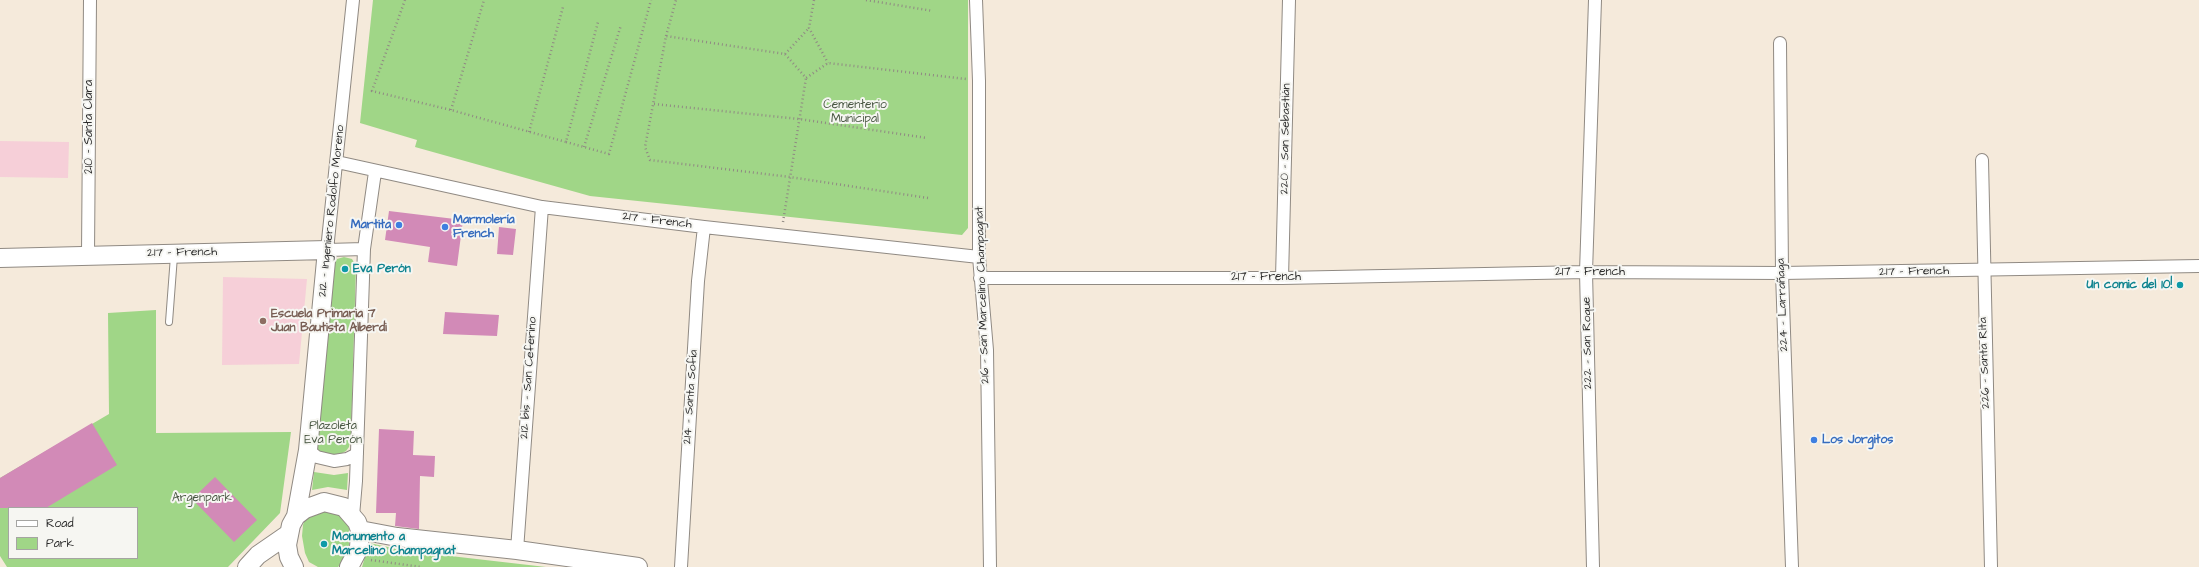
<!DOCTYPE html>
<meta charset="utf-8">
<style>
body{margin:0}
#map{position:relative;width:2199px;height:567px;overflow:hidden;background:#f5eadb;font-family:"Architects Daughter",sans-serif}
canvas{display:block}
.legend{position:absolute;left:8px;top:507px;width:130px;height:52px;box-sizing:border-box;background:#f6f6f2;border:1px solid #a5a5a2;margin:0;padding:5px 7px;list-style:none;font-size:12px;color:#2b2b2b}
.legend li{display:flex;align-items:center;gap:8px;height:20px}
.legend b{width:20px;border:1px solid #a5a5a2}
</style>
<div id="map">
<canvas width="2199" height="567"></canvas>
<ul class="legend">
<li><b style="height:5px;background:#fff"></b>Road</li>
<li><b style="height:11px;background:#a0d687"></b>Park</li>
</ul>
</div>
<script>
const g = document.querySelector('canvas').getContext('2d');
g.lineJoin = 'round';
function fill(path, color) { g.fillStyle = color; g.fill(path, 'evenodd'); }
const poly = rows => new Path2D(rows.map(r => 'M' + r).join(''));
function trace(path, color, width, dash) { g.strokeStyle = color; g.lineWidth = width; g.lineCap = dash ? 'butt' : 'round'; g.setLineDash(dash || []); g.stroke(path); }
function drawText(font, color, halo, rows, align = 'center') {
  g.font = font + ' "Architects Daughter",sans-serif'; g.lineWidth = 4; g.setLineDash([]); g.textBaseline = 'middle'; g.strokeStyle = halo; g.fillStyle = color; for (const [text, x, y, turn = 0] of rows) {
    g.save(); g.translate(x, y); g.rotate((+turn || 0) * Math.PI / 180); g.textAlign = isNaN(turn) ? turn : align; if (halo) g.strokeText(text, 0, 0); g.fillText(text, 0, 0); g.restore();
  }
}
fill(poly([
 [0,141,69,142,68,178,0,177],
 [223,277,307,279,299,364,222,365]
]), '#f6cfd8');
fill(poly([
 [373,0,968,0,968,228,962,235,590,196,415,147,417,140,360,123],
 [344,257,352,259,356,266,351,434,349,447,346,451,337,456,323,454,315,447,333,266,337,259],
 [156,310,156,433,291,432,280,513,228,567,7,567,0,556,0,478,109,414,108,313],
 [9,508,137,508,137,558,9,558],
 [314,472,334,475,348,473,347,490,328,487,312,490],
 [331,506,346,520,349,528,349,549,344,561,338,567,318,567,309,562,305,553,302,536,303,525,305,519,311,512],
 [369,543,407,551,546,567,362,567]
]), '#a0d687');
fill(poly([
 [389,211,463,220,457,266,428,262,430,247,385,240],
 [499,227,516,229,513,255,497,254],
 [445,312,499,315,497,336,443,334],
 [92,423,117,465,46,508,0,508,0,478],
 [379,429,414,431,413,455,435,456,434,477,420,476,419,529,395,526,396,513,376,513],
 [215,477,257,520,234,542,192,499]
]), '#d28ab7');
const lane = poly([
 [169,322,174,256]
]);
const street = poly([
 [353,0,327,250,364,249],
 [976,0,979,81,979,257,987,350,990,567],
 [1780,43,1782,273,1792,567],
 [1982,160,1991,567],
 [337,162,542,207,704,227,979,257],
 [88,254,90,0],
 [980,278,1282,278,1586,272,1782,273,2199,266],
 [1282,278,1289,0],
 [308,450,317,457,334,461,347,459,357,454],
 [353,516,356,481,364,249,375,172],
 [517,550,542,207],
 [681,567,698,281,704,227],
 [1593,567,1586,272,1595,0]
]);
const secondary = poly([
 [0,258,327,250,308,450,296,516],
 [360,530,397,537,517,550,638,567],
 [247,567,258,555,287,535],
 [294,567,289,557,287,545,291,525,296,516,305,509,324,502,344,507,357,522,360,530,359,548,349,567]
]);
trace(lane, '#908a83', 8);
trace(street, '#908a83', 14);
trace(secondary, '#908a83', 20);
trace(poly([
 [405,0,372,91,451,110,566,142,598,22],
 [814,0,809,28,828,63],
 [866,0,933,11],
 [666,36,676,0],
 [785,54,809,28],
 [654,104,799,119,927,138],
 [451,110,484,0],
 [529,132,563,7],
 [566,142,609,154,651,0],
 [584,147,621,25],
 [928,198,790,177,650,160,645,147,666,36,785,54,806,78,828,63,966,79],
 [783,222,806,78],
 [371,560,421,567]
]), '#908a83', 2.5, [1, 3]);
trace(lane, '#fff', 6);
trace(street, '#fff', 12);
trace(secondary, '#fff', 18);
for (const [x, y, r, color] of [
 [399,225,4,"#3f7fe0"],
 [445,227,4,"#3f7fe0"],
 [345,269,4,"#0f9aa8"],
 [2180,285,4,"#0f9aa8"],
 [263,321,4,"#8d6e63"],
 [1814,440,4,"#3f7fe0"],
 [324,544,4,"#0f9aa8"]
]) { const dot = new Path2D(); dot.arc(x, y, r, 0, 2 * Math.PI); g.fillStyle = color; g.fill(dot); trace(dot, '#f6f6f2', 1.5); }
drawText('12px', '#485642', '#f6f6f2', [
 ["Cementerio",855,105],
 ["Municipal",855,119],
 ["Plazoleta",333,426],
 ["Eva Perón",333,440],
 ["Argenpark",202,498]
]);
drawText('12px', '#2b2b2b', '#f6f6f2', [
 ["210 - Santa Clara",89,127,-90],
 ["220 - San Sebastián",1286,139,-89],
 ["212 - Ingeniero Rodolfo Moreno",332,211,-84],
 ["217 - French",657,221,7],
 ["217 - French",182,253,-1],
 ["217 - French",1590,272],
 ["217 - French",1914,272,-1],
 ["217 - French",1266,277],
 ["216 - San Marcelino Champagnat",983,295,-92],
 ["224 - Larrañaga",1783,305,-92],
 ["222 - San Roque",1588,343,-91],
 ["226 - Santa Rita",1985,363,-92],
 ["212 bis - San Ceferino",529,378,-86],
 ["214 - Santa Sofía",691,397,-86]
]);
drawText('bold 12px', '#366cbe', '#f6f6f2', [
 ["Marmolería",453,220],
 ["French",453,234],
 ["Martita",391,225,"right"],
 ["Los Jorgitos",1822,440]
], 'left');
drawText('bold 12px', '#0d838f', '#f6f6f2', [
 ["Eva Perón",353,269],
 ["Un comic del 10!",2172,285,"right"],
 ["Monumento a",332,537],
 ["Marcelino Champagnat",332,551]
], 'left');
drawText('bold 12px', '#785e54', '#f6f6f2', [
 ["Escuela Primaria 7",271,314],
 ["Juan Bautista Alberdi",271,328]
], 'left');
</script>
